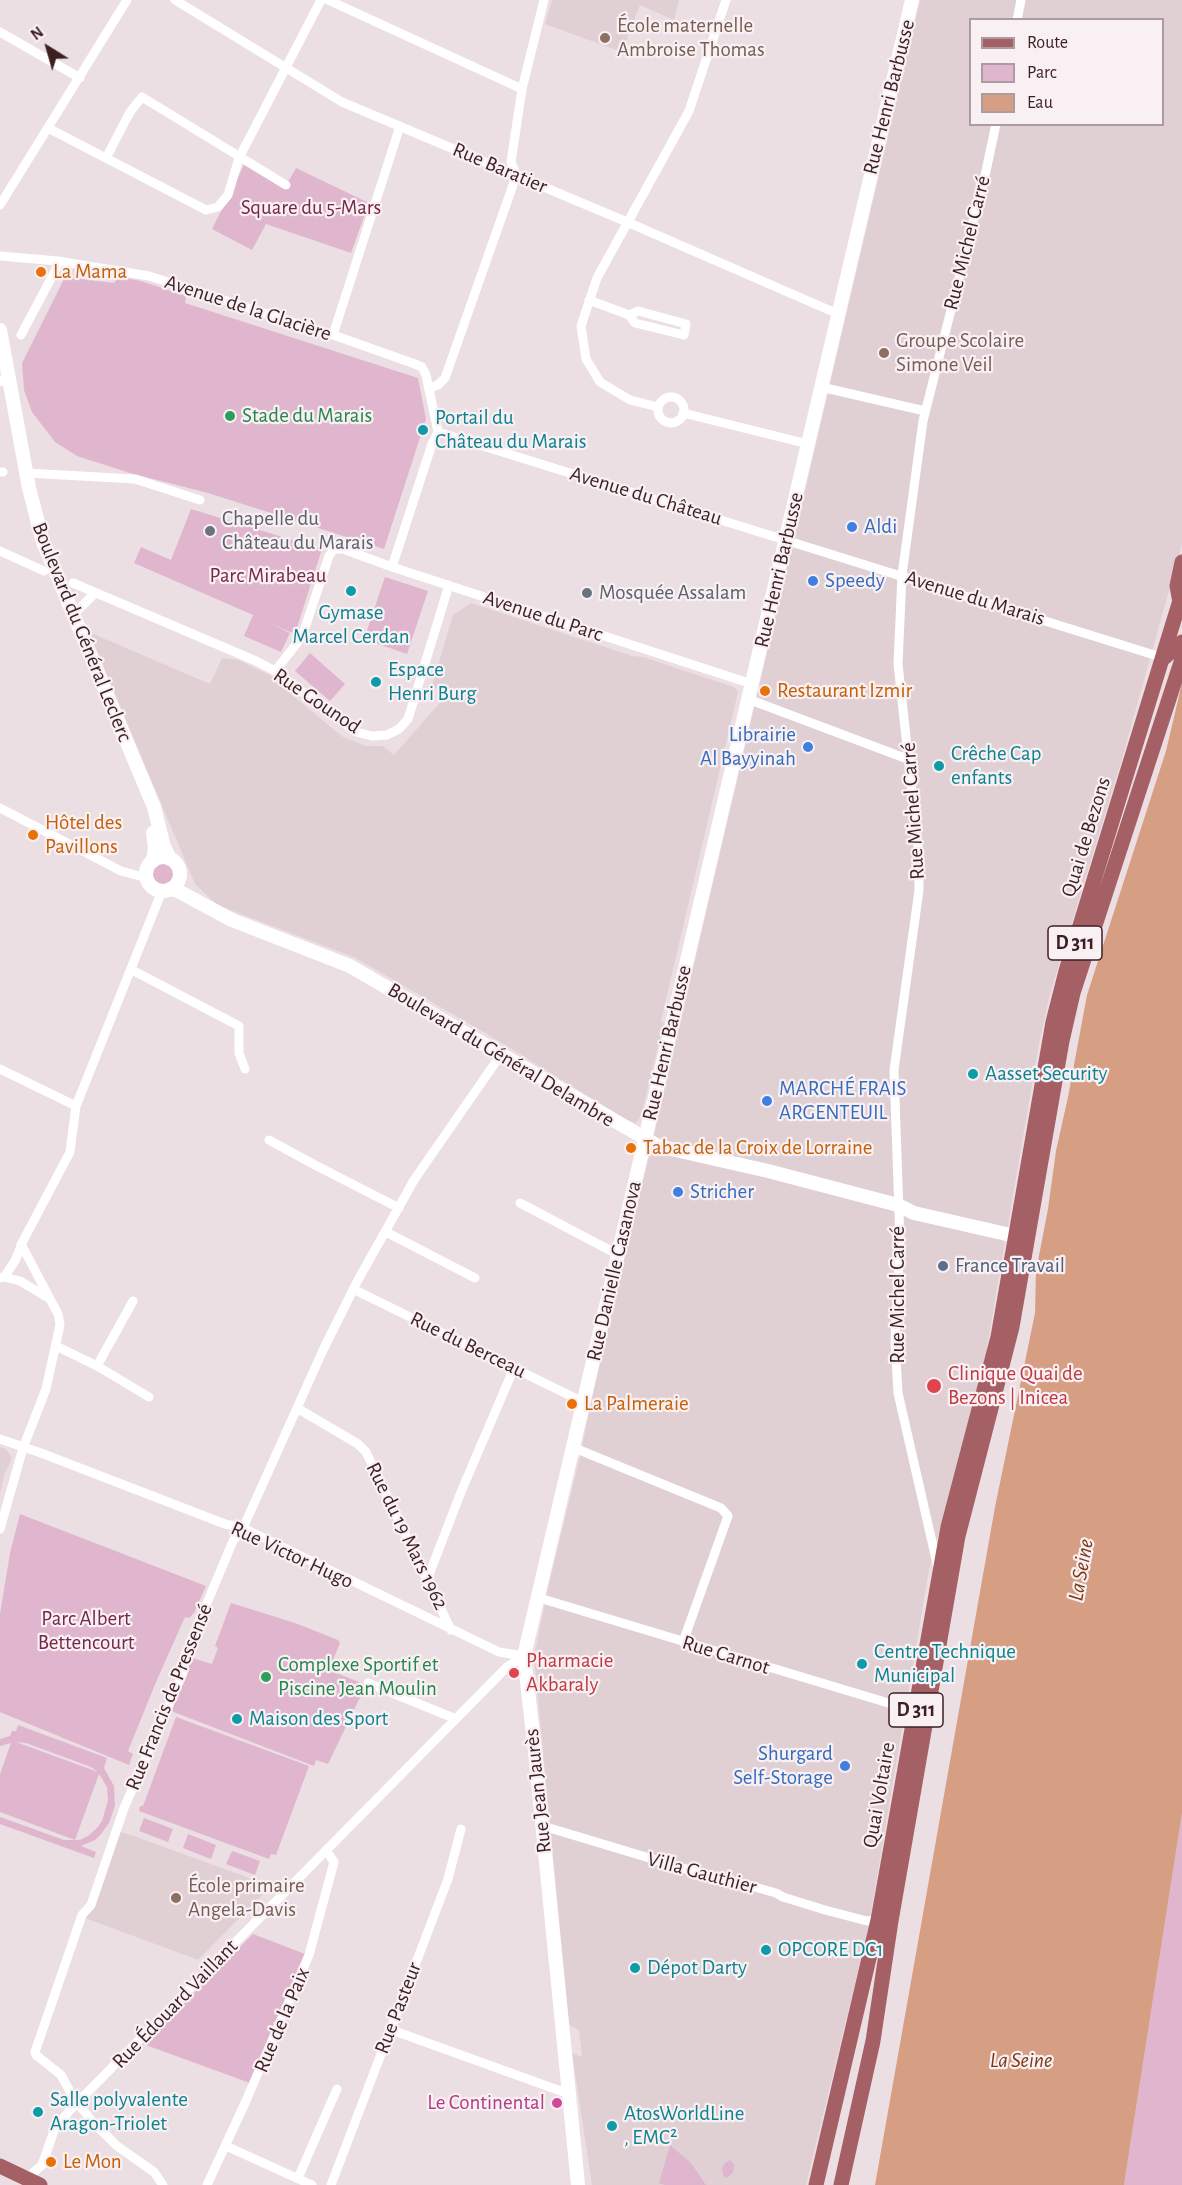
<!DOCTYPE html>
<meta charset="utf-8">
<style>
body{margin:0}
#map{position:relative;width:1182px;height:2185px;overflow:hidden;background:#ecdfe3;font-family:"Alegreya Sans",sans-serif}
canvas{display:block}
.legend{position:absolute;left:969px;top:18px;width:195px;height:108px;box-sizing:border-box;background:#f8f0f3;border:2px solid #ad9c9f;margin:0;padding:8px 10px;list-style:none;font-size:18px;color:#3d1f22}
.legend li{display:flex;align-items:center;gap:12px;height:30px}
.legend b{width:30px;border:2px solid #ad9c9f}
.north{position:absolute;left:18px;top:18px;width:60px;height:60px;-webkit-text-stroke:4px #f8f0f3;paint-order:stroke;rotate:323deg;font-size:16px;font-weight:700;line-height:24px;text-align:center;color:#3d1f22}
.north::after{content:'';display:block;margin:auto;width:21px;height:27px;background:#3d1f22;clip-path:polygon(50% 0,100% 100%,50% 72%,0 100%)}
</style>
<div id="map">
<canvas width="1182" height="2185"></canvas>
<ul class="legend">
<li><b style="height:8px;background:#a56066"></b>Route</li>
<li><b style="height:16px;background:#dfb6cd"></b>Parc</li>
<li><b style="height:16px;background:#d69e82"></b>Eau</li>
</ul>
<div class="north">N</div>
</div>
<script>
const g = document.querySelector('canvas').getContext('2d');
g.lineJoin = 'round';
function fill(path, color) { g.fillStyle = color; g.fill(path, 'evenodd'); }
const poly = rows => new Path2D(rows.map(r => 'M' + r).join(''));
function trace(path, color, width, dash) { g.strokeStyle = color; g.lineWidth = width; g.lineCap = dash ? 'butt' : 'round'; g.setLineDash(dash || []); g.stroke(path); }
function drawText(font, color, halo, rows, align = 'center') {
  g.font = font + ' "Alegreya Sans",sans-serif'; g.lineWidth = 4.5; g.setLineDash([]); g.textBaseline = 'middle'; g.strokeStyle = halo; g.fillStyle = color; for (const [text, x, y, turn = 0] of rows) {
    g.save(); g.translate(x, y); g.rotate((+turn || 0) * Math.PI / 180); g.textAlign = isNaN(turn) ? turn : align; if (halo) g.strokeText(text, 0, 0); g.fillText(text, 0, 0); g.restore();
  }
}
fill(poly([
 [552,0,679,0,674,20,640,5,622,52,545,24],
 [920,0,1182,0,1182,544,1122,759,1050,994,1039,1044,986,1353,929,1570,868,1930,806,2185,592,2185,572,2053,582,2057,579,2030,569,2025,534,1657,548,1588,579,1461,616,1283,650,1152],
 [970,20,1162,20,1162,124,970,124],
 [471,603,632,656,643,657,734,687,738,692,661,1021,664,1023,641,1115,636,1123,627,1120,487,1034,354,957,217,905,195,884,89,632,210,684,222,658,238,660,278,679,280,685,343,737,366,746,383,746,394,755,445,697,432,685,453,615],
 [0,1447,6,1449,12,1458,4,1476,0,1494],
 [118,1831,134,1836,271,1886,198,1960,85,1918]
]), '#e0d0d4');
fill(poly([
 [244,165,284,189,296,168,369,203,351,253,266,224,252,250,212,229],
 [65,277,114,283,118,277,141,281,186,296,185,303,418,378,426,419,384,549,208,493,130,473,77,456,55,442,32,412,24,390,22,363],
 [191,509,322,549,295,634,269,623,290,633,281,652,244,636,253,615,134,563,141,547,171,560],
 [385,577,428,591,407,654,364,639],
 [310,653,345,684,330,701,295,671],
 '152 874a11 11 0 1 1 22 0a11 11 0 1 1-22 0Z',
 [20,1514,206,1586,194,1613,189,1618,185,1617,156,1682,128,1751,133,1754,129,1765,0,1712,0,1614,10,1553],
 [231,1603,295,1623,338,1640,340,1643,329,1670,366,1685,328,1764,316,1760,314,1766,171,1711,192,1658,212,1664,218,1648,215,1646],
 [176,1717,309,1766,276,1855,271,1854,269,1859,139,1811,140,1806,143,1806],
 [18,1725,107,1758,104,1768,114,1786,115,1806,109,1823,101,1834,95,1840,81,1846,96,1852,94,1858,0,1824,0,1817,64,1840,80,1840,88,1836,97,1828,102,1821,108,1800,107,1787,99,1774,75,1840,0,1812,0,1774,11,1743,0,1746,0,1739,10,1736,12,1731,16,1731],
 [16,1742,26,1743,91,1767,98,1772],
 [1182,1813,1182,2185,1124,2185],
 [144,1818,173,1829,168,1842,139,1831],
 [188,1834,216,1845,211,1859,183,1848],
 [232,1851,260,1861,255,1875,226,1864],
 [253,1934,305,1954,278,2019,273,2023,274,2028,250,2083,143,2044],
 [670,2145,691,2163,706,2185,665,2185,659,2183],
 [730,2160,734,2164,734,2169,732,2174,726,2178,723,2175,722,2168,725,2163]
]), '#dfb6cd');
fill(poly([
 [1182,683,1182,1813,1124,2185,875,2185,995,1507,1035,1313,1036,1271,1048,1209,1056,1151,1068,1097,1087,995,1166,751]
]), '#d69e82');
trace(poly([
 [175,0,342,102,627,222,838,314],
 [328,0,522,89],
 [1017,20,1021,0],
 [0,32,80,78],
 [48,128,206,210,218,207,228,195,239,158,321,0],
 [106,158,130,112,142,97,286,185],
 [0,205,127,0],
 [0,256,58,261,149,276,339,337,415,364,422,367,426,375,438,432],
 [589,300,629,315,635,323,684,335,686,324,638,311,629,315],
 [21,335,56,269,58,261],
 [333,335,400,126],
 [0,382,1,380],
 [821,387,925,411],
 [429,388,438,385,445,378,513,185,516,174,511,162,522,89,544,0],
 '658 410a13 13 0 1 1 26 0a13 13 0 1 1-26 0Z',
 [658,407,630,400,600,382,586,359,581,326,597,278,689,111,726,0],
 [683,413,808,444],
 [438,432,1164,658],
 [0,472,3,472],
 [26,473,135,479,200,500],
 [0,551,44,571],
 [392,567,432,444,438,432],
 [73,583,256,661,275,671,356,732,372,736,387,735,399,729,408,719,449,585],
 [72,616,95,593],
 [275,671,302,637,329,556,334,549,343,549,392,567,752,684],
 [748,699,910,760],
 [0,808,121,871,147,878],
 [132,970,239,1026,239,1053,245,1069],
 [0,1069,76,1106],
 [269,1140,313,1164,399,1208],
 [520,1203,617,1254],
 [386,1232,475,1278],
 [4,1277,15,1261,23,1241,70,1152,76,1106,162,891],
 [0,1278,4,1277,20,1281,50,1299],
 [353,1289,583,1402],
 [56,1346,97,1366,149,1397],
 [97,1366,133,1301],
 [297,1408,358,1444,366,1452,451,1630],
 [0,1439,41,1453,225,1524,243,1528,499,1652,524,1656],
 [572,1447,721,1508,728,1516,683,1642],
 [0,1529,23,1448,46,1389,60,1325,58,1314,21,1244],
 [938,1568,898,1393,895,1342,900,1241,894,1070,919,890,919,856,898,664,902,575,923,421,986,171,996,124],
 [427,1580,461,1492,514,1368],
 [536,1597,915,1711],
 [368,1683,456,1719],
 [543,1826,719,1879,723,1878,776,1893,783,1897,825,1910,867,1921,878,1920],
 [389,2029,569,2094],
 [226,2146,312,2185],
 [27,2178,42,2165,55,2128,71,2109,507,1667,524,1656],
 [298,2178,337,2089],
 [163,2185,154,2172,117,2146,92,2121,74,2099,61,2075,36,2055,35,2052,82,1915,91,1905,124,1808,183,1673,186,1653,233,1541,243,1528,324,1348,358,1280,414,1180,502,1053],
 [207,2185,245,2103,309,1955,334,1862,326,1850],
 [331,2185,448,1879,461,1829]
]), '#fff', 9);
trace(poly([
 [0,330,29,488,43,542,154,807,164,847,170,859],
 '146 874a17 17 0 1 1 34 0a17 17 0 1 1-34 0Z',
 [153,861,155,848,153,833],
 [170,889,178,891,232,920,350,966,658,1146,768,1171,898,1205,914,1213,1015,1236],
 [578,2185,535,1751,524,1656,912,0]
]), '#fff', 14);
trace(poly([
 [1180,602,1177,586,1182,562],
 [1164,658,1182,642],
 [0,2166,40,2185],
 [816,2185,878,1920,948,1527,998,1337,1053,1022,1066,971,1182,594],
 [841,2185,873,2041,891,1921,958,1536,1012,1327,1062,1041,1073,993,1182,659]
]), '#a56066', 15);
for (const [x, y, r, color] of [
 [605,38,6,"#8d6e63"],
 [41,272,6,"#e8710a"],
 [884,353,6,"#8d6e63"],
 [230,416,6,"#2e9e5b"],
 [423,430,6,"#0f9aa8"],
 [852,527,6,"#3f7fe0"],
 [210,531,6,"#6b7280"],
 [813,581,6,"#3f7fe0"],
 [351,591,6,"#0f9aa8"],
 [587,593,6,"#6b7280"],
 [376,682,6,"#0f9aa8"],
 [765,691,6,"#e8710a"],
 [808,747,6,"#3f7fe0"],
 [939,766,6,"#0f9aa8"],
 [33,835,6,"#e8710a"],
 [973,1074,6,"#0f9aa8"],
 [767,1101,6,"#3f7fe0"],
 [631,1148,6,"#e8710a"],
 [678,1192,6,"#3f7fe0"],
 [943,1266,6,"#5c6f8a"],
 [934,1386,8,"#e0444e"],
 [572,1404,6,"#e8710a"],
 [862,1664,6,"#0f9aa8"],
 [514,1673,6,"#e0444e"],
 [266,1677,6,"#2e9e5b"],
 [237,1719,6,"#0f9aa8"],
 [845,1766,6,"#3f7fe0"],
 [176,1898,6,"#8d6e63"],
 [766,1950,6,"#0f9aa8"],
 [635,1968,6,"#0f9aa8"],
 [557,2103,6,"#d1479c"],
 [38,2112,6,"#0f9aa8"],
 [612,2126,6,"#0f9aa8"],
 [51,2162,6,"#e8710a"]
]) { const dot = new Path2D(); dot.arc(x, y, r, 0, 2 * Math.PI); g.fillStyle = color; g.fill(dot); trace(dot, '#f8f0f3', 2); }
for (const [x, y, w] of [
 [1075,943,54],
 [916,1710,54]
]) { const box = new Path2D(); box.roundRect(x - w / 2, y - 17, w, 34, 4.5); g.fillStyle = '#f8f0f3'; g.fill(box); trace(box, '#3d1f22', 1.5); }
drawText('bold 20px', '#3d1f22', null, [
 ["D 311",1075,943],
 ["D 311",916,1710]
]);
drawText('21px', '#785e54', '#f8f0f3', [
 ["École maternelle",617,26],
 ["Ambroise Thomas",617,50],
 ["Groupe Scolaire",896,341],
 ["Simone Veil",896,365],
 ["École primaire",188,1886],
 ["Angela-Davis",188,1910]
], 'left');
drawText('21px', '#3d1f22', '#f8f0f3', [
 ["Rue Henri Barbusse",889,97,-76],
 ["Rue Baratier",500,168,23],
 ["Rue Michel Carré",967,243,-76],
 ["Avenue de la Glacière",248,308,18],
 ["Avenue du Château",646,496,17],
 ["Rue Henri Barbusse",779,570,-77],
 ["Avenue du Marais",975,598,17],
 ["Avenue du Parc",543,616,18],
 ["Boulevard du Général Leclerc",82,632,68],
 ["Rue Gounod",317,701,34],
 ["Rue Michel Carré",913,811,-94],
 ["Quai de Bezons",1086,837,-73],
 ["Rue Henri Barbusse",667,1043,-77],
 ["Boulevard du Général Delambre",501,1055,31],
 ["Rue Danielle Casanova",614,1271,-77],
 ["Rue Michel Carré",898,1295,-90],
 ["Rue du Berceau",468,1345,26],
 ["Rue du 19 Mars 1962",407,1536,64],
 ["Rue Victor Hugo",292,1555,25],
 ["Rue Carnot",726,1655,17],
 ["Rue Francis de Pressensé",169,1697,-68],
 ["Rue Jean Jaurès",538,1791,-96],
 ["Quai Voltaire",879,1795,-80],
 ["Villa Gauthier",702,1873,15],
 ["Rue Édouard Vaillant",175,2004,-46],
 ["Rue Pasteur",398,2008,-69],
 ["Rue de la Paix",282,2020,-67]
]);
drawText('21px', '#77264a', '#f8f0f3', [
 ["Square du 5-Mars",311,208],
 ["Parc Mirabeau",268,576],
 ["Parc Albert",86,1619],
 ["Bettencourt",86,1643]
]);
drawText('21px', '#c56008', '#f8f0f3', [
 ["La Mama",53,272],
 ["Restaurant Izmir",777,691],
 ["Hôtel des",45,823],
 ["Pavillons",45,847],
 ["Tabac de la Croix de Lorraine",643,1148],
 ["La Palmeraie",584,1404],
 ["Le Mon",63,2162]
], 'left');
drawText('21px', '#27864d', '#f8f0f3', [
 ["Stade du Marais",242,416],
 ["Complexe Sportif et",278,1665],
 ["Piscine Jean Moulin",278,1689]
], 'left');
drawText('21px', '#0d838f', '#f8f0f3', [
 ["Portail du",435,418],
 ["Château du Marais",435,442],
 ["Gymase",351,613,"center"],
 ["Marcel Cerdan",351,637,"center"],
 ["Espace",388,670],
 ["Henri Burg",388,694],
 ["Crêche Cap",951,754],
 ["enfants",951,778],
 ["Aasset Security",985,1074],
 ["Centre Technique",874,1652],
 ["Municipal",874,1676],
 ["Maison des Sport",249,1719],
 ["OPCORE DC1",778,1950],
 ["Dépot Darty",647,1968],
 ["Salle polyvalente",50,2100],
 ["Aragon-Triolet",50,2124],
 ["AtosWorldLine",624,2114],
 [", EMC²",624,2138]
], 'left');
drawText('21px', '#5b616d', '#f8f0f3', [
 ["Chapelle du",222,519],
 ["Château du Marais",222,543],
 ["Mosquée Assalam",599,593]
], 'left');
drawText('21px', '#366cbe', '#f8f0f3', [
 ["Aldi",864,527],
 ["Speedy",825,581],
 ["Librairie",796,735,"right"],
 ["Al Bayyinah",796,759,"right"],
 ["MARCHÉ FRAIS",779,1089],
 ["ARGENTEUIL",779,1113],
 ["Stricher",690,1192],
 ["Shurgard",833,1754,"right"],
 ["Self-Storage",833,1778,"right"]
], 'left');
drawText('21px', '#4e5e75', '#f8f0f3', [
 ["France Travail",955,1266]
], 'left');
drawText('21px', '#be3a42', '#f8f0f3', [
 ["Clinique Quai de",948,1374],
 ["Bezons | Inicea",948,1398],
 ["Pharmacie",526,1661],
 ["Akbaraly",526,1685]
], 'left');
drawText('21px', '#b23c85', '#f8f0f3', [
 ["Le Continental",545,2103]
], 'right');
drawText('italic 22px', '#7d3815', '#f8f0f3', [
 ["La Seine",1081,1570,-80],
 ["La Seine",1021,2060]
]);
</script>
